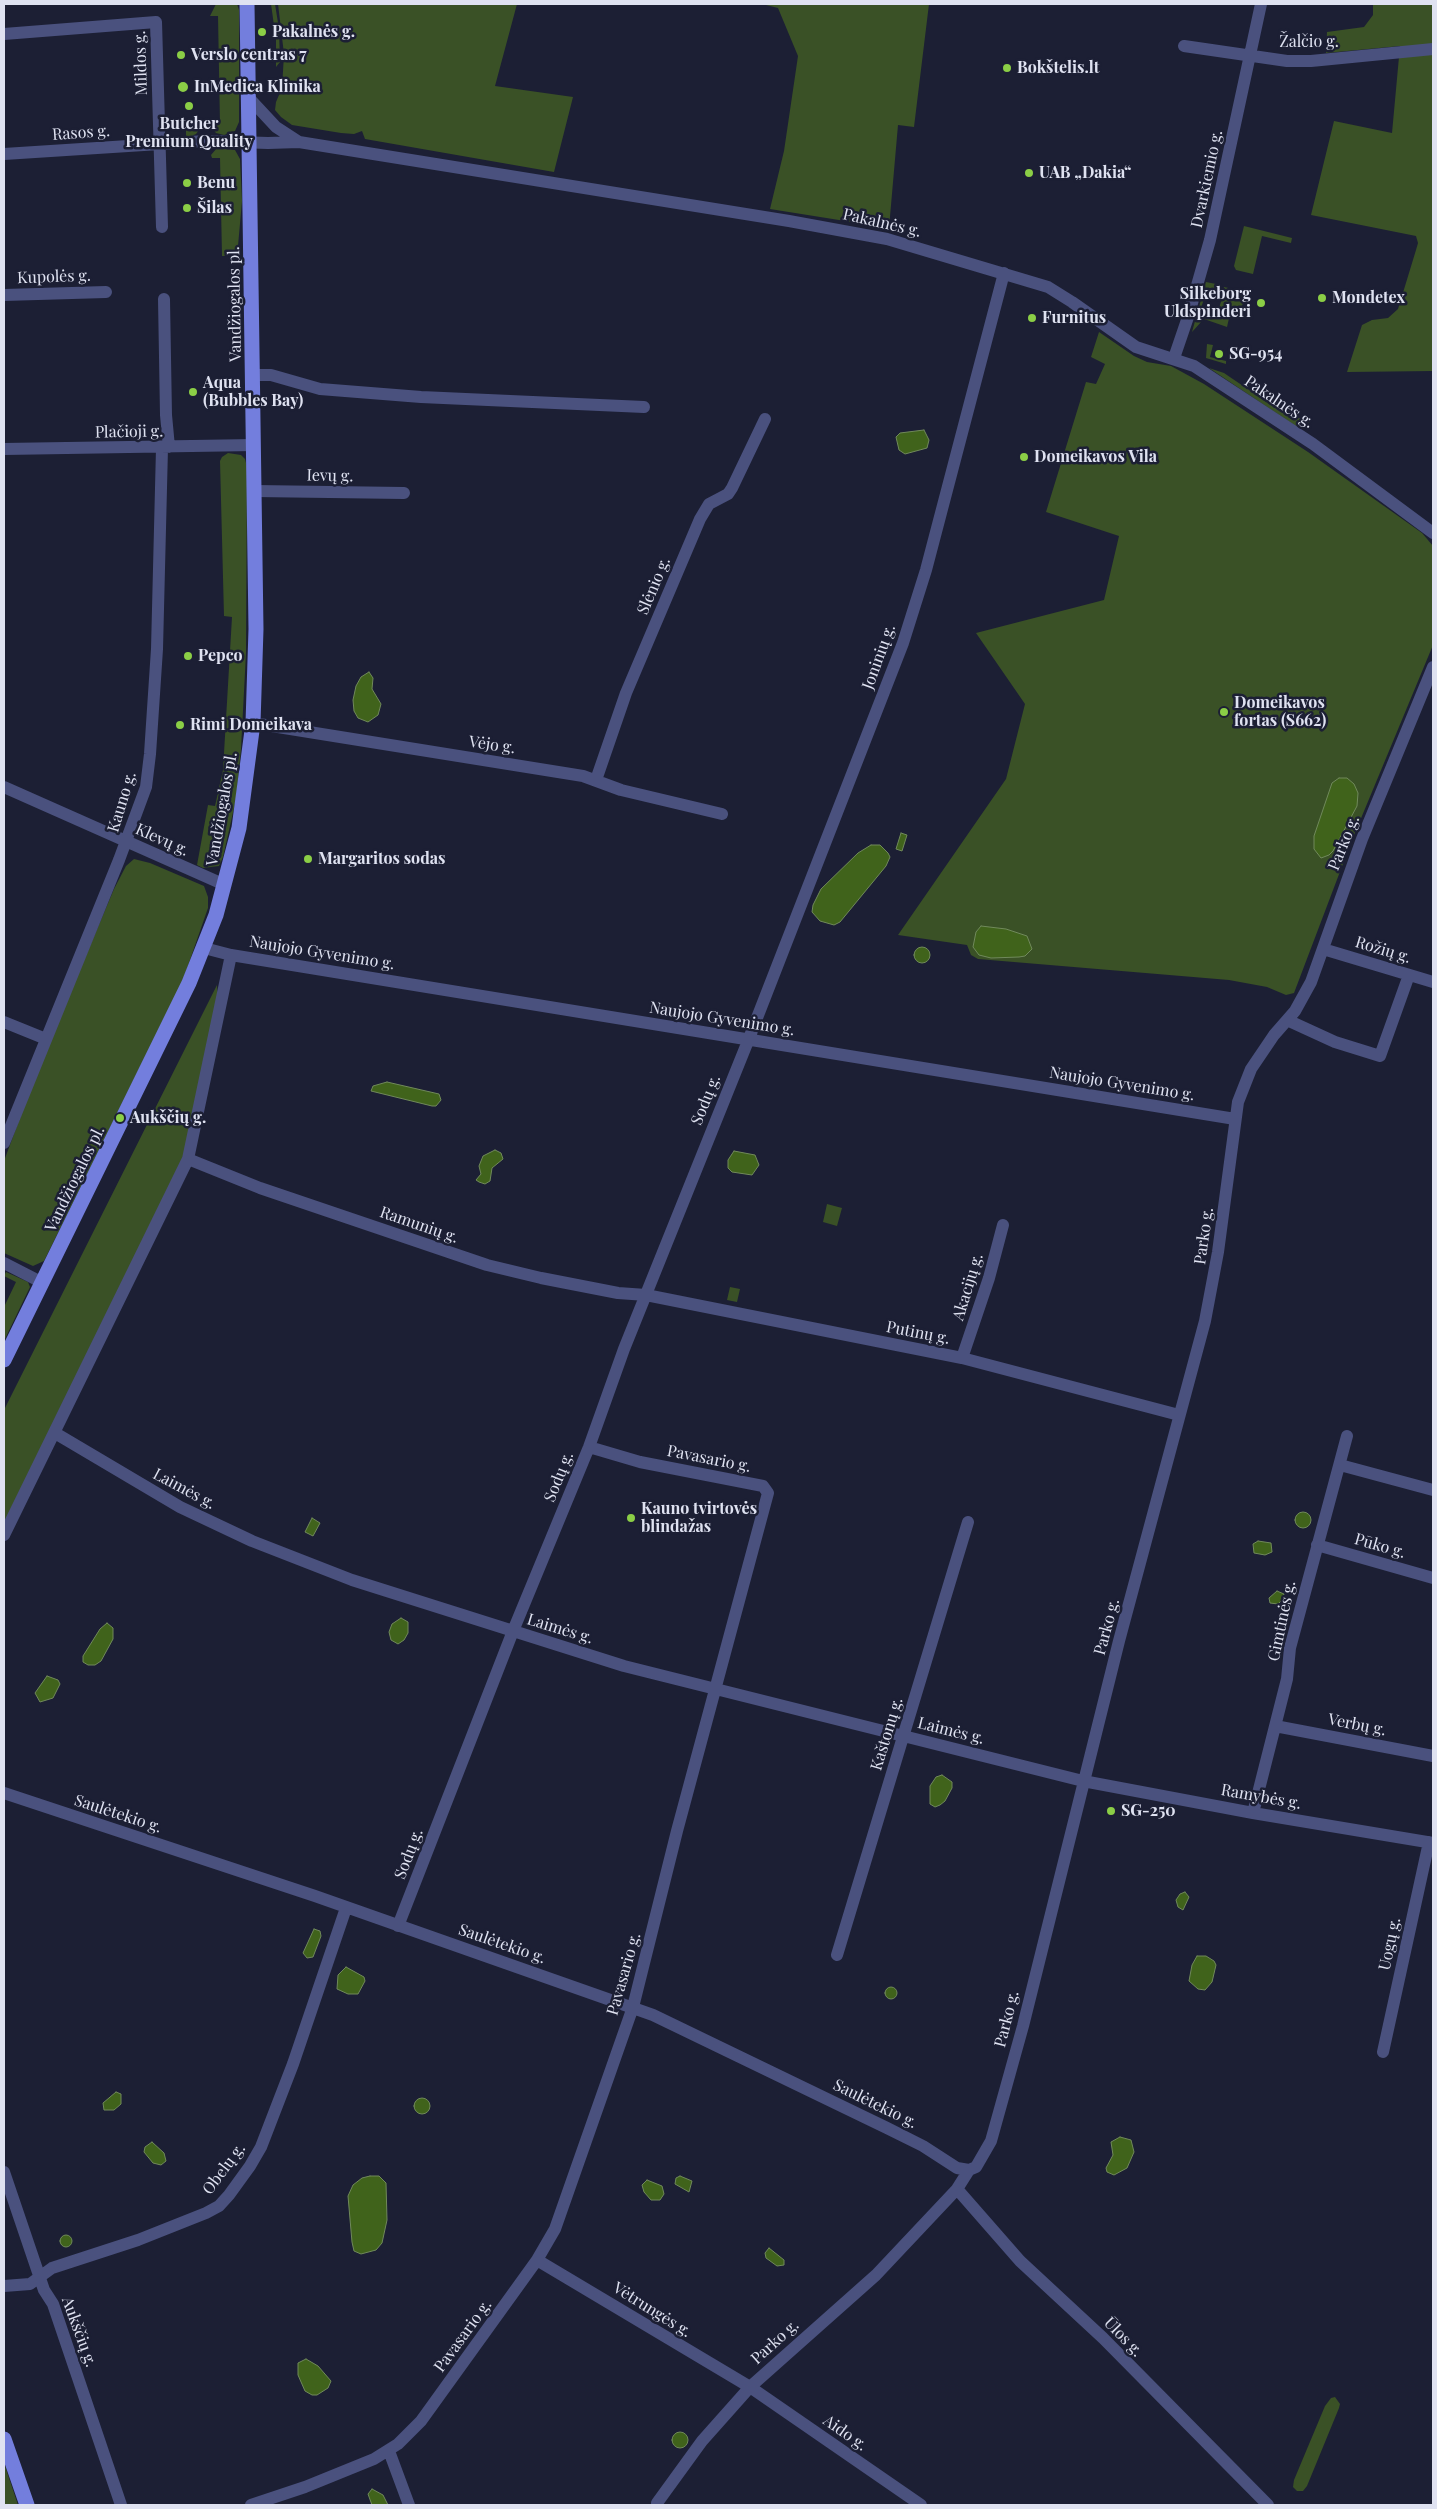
<!DOCTYPE html>
<meta charset="utf-8">
<style>
body{margin:0}
#map{position:relative;width:1437px;height:2509px;overflow:hidden;background:#1c1f34;font-family:"Playfair Display",serif}
canvas{display:block}
.frame{position:absolute;inset:0;border:5px solid #dfe2f1;pointer-events:none}
</style>
<div id="map">
<canvas width="1437" height="2509"></canvas>
<div class="frame"></div>
</div>
<script>
const g = document.querySelector('canvas').getContext('2d');
g.lineJoin = 'round';
function fill(path, color) { g.fillStyle = color; g.fill(path, 'evenodd'); }
const poly = rows => new Path2D(rows.map(r => 'M' + r).join(''));
function trace(path, color, width, dash) { g.strokeStyle = color; g.lineWidth = width; g.lineCap = dash ? 'butt' : 'round'; g.setLineDash(dash || []); g.stroke(path); }
function drawText(font, color, halo, rows, align = 'center') {
  g.font = font + ' "Playfair Display",serif'; g.lineWidth = 5; g.setLineDash([]); g.textBaseline = 'middle'; g.strokeStyle = halo; g.fillStyle = color; for (const [text, x, y, turn = 0] of rows) {
    g.save(); g.translate(x, y); g.rotate((+turn || 0) * Math.PI / 180); g.textAlign = isNaN(turn) ? turn : align; if (halo) g.strokeText(text, 0, 0); g.fillText(text, 0, 0); g.restore();
  }
}
fill(poly([
 [216,4,237,4,239,10,239,122,235,131,224,135,216,133,212,128,213,125,220,124,218,16,210,16],
 [271,4,275,4,279,29,280,62,276,67,276,40],
 [278,4,517,4,495,86,573,97,554,172,365,139,362,131,354,134,341,133,292,125,281,117,275,110,276,102,282,88,284,54],
 [762,4,929,4,914,127,898,125,889,228,770,209,784,151,798,56,778,8],
 [1373,4,1433,4,1433,371,1347,372,1362,325,1372,320,1388,318,1398,309,1416,250,1418,243,1416,236,1311,215,1334,121,1392,133,1400,46,1326,53,1327,32,1364,27,1373,15],
 [186,126,202,126,196,134,189,137,186,136],
 [217,148,235,150,240,159,242,201,238,246,236,253,230,252,230,256,222,256,220,158,212,158,211,155],
 [1244,226,1292,238,1291,243,1262,236,1253,274,1236,270,1234,266],
 [1206,282,1216,284,1216,289,1211,288,1208,297,1205,296,1201,308,1204,310,1202,321,1192,332],
 [1224,287,1246,292,1239,317,1230,314,1227,327,1204,319,1205,315,1216,318,1223,295,1222,294],
 [1099,332,1134,356,1147,362,1171,366,1204,384,1308,452,1422,533,1433,546,1433,645,1352,840,1294,993,1286,995,1267,987,1229,980,978,959,971,955,967,945,898,935,1006,779,1025,704,976,633,1104,600,1119,536,1046,512,1086,382,1096,384,1105,364,1091,357],
 [1207,344,1213,345,1210,357,1226,361,1226,364,1206,358],
 [1209,368,1224,373,1280,411,1310,422,1304,427,1297,427],
 [228,453,241,455,245,459,247,467,246,653,241,749,236,799,223,857,219,866,203,868,197,865,208,805,215,806,223,770,232,617,224,616,220,461,222,457],
 [134,859,150,863,204,886,208,897,208,908,183,980,44,1261,33,1266,4,1253,4,1161,38,1069,114,889,126,866],
 [217,985,219,1020,188,1159,4,1535,4,1410],
 [827,1204,842,1208,837,1226,823,1222],
 [6,1272,28,1282,30,1287,4,1341,4,1307,16,1282,4,1276],
 [730,1287,740,1289,737,1302,727,1300],
 [1335,2397,1340,2404,1339,2408,1307,2486,1303,2491,1297,2491,1293,2487,1294,2480,1325,2406,1331,2398],
 [4,2463,18,2505,4,2505]
]), '#3a5126');
const water = poly([
 [924,430,929,440,927,448,905,454,899,450,896,437,900,433,924,430],
 [369,672,373,678,372,689,381,704,378,715,368,722,358,718,354,711,353,700,356,686,361,677,369,672],
 [1339,778,1347,778,1354,784,1358,793,1357,806,1333,851,1329,855,1321,858,1314,849,1314,836,1332,783,1339,778],
 [901,833,907,835,902,851,896,849,901,833],
 [871,845,880,845,888,853,890,857,886,866,840,922,834,925,820,921,812,912,813,905,821,889,858,853,871,845],
 [981,926,1006,929,1027,936,1032,949,1025,956,1019,957,991,958,979,955,973,947,976,932,981,926],
 '914 955a8 8 0 1 1 16 0a8 8 0 1 1-16 0Z',
 [387,1082,439,1094,441,1100,436,1106,432,1106,371,1091,373,1086,387,1082],
 [495,1150,501,1153,503,1159,492,1168,490,1181,485,1184,479,1182,476,1180,481,1174,479,1166,483,1156,495,1150],
 [734,1151,755,1155,759,1165,752,1175,732,1172,728,1168,728,1160,734,1151],
 '1295 1520a8 8 0 1 1 16 0a8 8 0 1 1-16 0Z',
 [312,1518,320,1523,313,1536,305,1532,312,1518],
 [1258,1541,1271,1543,1272,1552,1265,1555,1254,1553,1253,1544,1258,1541],
 [1277,1591,1284,1594,1282,1600,1278,1604,1270,1603,1269,1598,1277,1591],
 [401,1618,408,1622,408,1633,404,1640,398,1644,391,1640,389,1632,392,1624,401,1618],
 [107,1623,113,1628,113,1639,101,1661,95,1665,88,1665,83,1662,83,1656,100,1629,107,1623],
 [47,1676,58,1680,60,1684,53,1698,40,1702,35,1693,47,1676],
 [942,1775,952,1782,952,1788,945,1801,940,1805,935,1807,930,1804,930,1786,936,1777,942,1775],
 [1185,1892,1189,1897,1183,1910,1178,1907,1176,1900,1180,1894,1185,1892],
 [314,1929,320,1931,321,1936,313,1957,307,1958,303,1953,314,1929],
 [1197,1956,1206,1956,1214,1961,1216,1965,1212,1982,1205,1990,1198,1989,1189,1981,1192,1965,1197,1956],
 [346,1967,364,1977,365,1981,358,1994,348,1994,337,1989,338,1975,346,1967],
 '885 1993a6 6 0 1 1 12 0a6 6 0 1 1-12 0Z',
 [116,2092,121,2094,121,2104,114,2110,104,2110,103,2103,116,2092],
 '414 2106a8 8 0 1 1 16 0a8 8 0 1 1-16 0Z',
 [1120,2137,1131,2140,1134,2152,1127,2168,1114,2175,1107,2172,1106,2168,1113,2155,1111,2142,1120,2137],
 [152,2142,164,2153,166,2161,161,2165,153,2163,144,2152,145,2147,152,2142],
 [370,2176,379,2176,386,2183,387,2220,382,2243,376,2250,361,2254,354,2251,352,2242,348,2196,353,2185,362,2178,370,2176],
 [680,2176,692,2181,689,2192,675,2184,676,2178,680,2176],
 [647,2180,662,2186,664,2194,660,2200,651,2200,644,2192,642,2185,647,2180],
 '60 2241a6 6 0 1 1 12 0a6 6 0 1 1-12 0Z',
 [769,2248,784,2260,784,2265,777,2266,766,2258,765,2253,769,2248],
 [306,2359,318,2366,331,2381,328,2388,317,2395,312,2395,305,2391,298,2375,298,2363,306,2359],
 '672 2440a8 8 0 1 1 16 0a8 8 0 1 1-16 0Z',
 [372,2489,383,2495,388,2505,372,2505,368,2494,372,2489]
]);
fill(water, '#40631b');
trace(water, '#70895b', 1);
trace(poly([
 [4,34,156,22,162,227],
 [1184,46,1287,61,1311,61,1433,49],
 [249,98,276,127,299,142],
 [4,154,206,141,268,143,299,142,789,221,887,239,1048,287,1072,302,1136,347,1194,366,1313,444,1433,533],
 [4,295,106,292],
 [164,299,166,415,169,447],
 [1174,358,1188,317,1210,240,1261,4],
 [254,375,271,375,320,389,421,397,644,407],
 [4,449,254,445],
 [255,491,404,493],
 [253,723,583,776,621,790,722,814],
 [596,780,626,693,700,519,709,504,728,494,732,488,765,419],
 [4,787,225,885],
 [204,948,231,955,1235,1119],
 [1323,949,1433,982],
 [1287,1020,1335,1042,1380,1056,1409,975],
 [4,1022,46,1039],
 [4,1143,119,860,146,787,150,754,157,649,162,448],
 [188,1159,260,1188,487,1265,541,1278,618,1293,646,1295,962,1358,1179,1415],
 [4,1263,43,1283],
 [962,1358,989,1278,1003,1225],
 [55,1433,180,1507,252,1541,352,1580,624,1666,1083,1781,1253,1813,1433,1843],
 [1340,1465,1433,1490],
 [4,1535,188,1159,231,955],
 [1317,1545,1433,1578],
 [1275,1726,1433,1756],
 [4,1793,315,1896,653,2015,887,2128,923,2146,957,2168,969,2170],
 [1253,1813,1287,1679,1290,1648,1347,1436],
 [398,1926,513,1631,589,1447,624,1349,748,1041,903,643,926,570,1004,273],
 [837,1955,968,1522],
 [1383,2052,1429,1842],
 [4,2172,44,2290,53,2304,121,2505],
 [957,2189,1020,2261,1103,2338,1268,2505],
 [537,2260,750,2387,921,2505],
 [4,2286,30,2284,52,2268,138,2240,206,2213,219,2206,229,2195,250,2166,261,2147,293,2064,346,1908],
 [389,2451,409,2505],
 [657,2503,702,2441,750,2387,876,2275,957,2189,969,2170,976,2167,991,2141,1023,2026,1119,1641,1205,1321,1218,1252,1238,1102,1251,1069,1274,1035,1295,1011,1311,982,1362,839,1433,667],
 [251,2505,305,2487,374,2459,398,2444,421,2421,537,2260,555,2229,633,2007,677,1831,768,1493,763,1486,640,1462,589,1447]
]), '#4a517e', 12);
trace(poly([
 [4,1360,189,983,216,915,239,828,253,723,256,629,247,4],
 [4,2439,27,2505]
]), '#737edd', 15);
for (const [x, y, r, color] of [
 [262,32,5,"#8bce46"],
 [181,55,5,"#8bce46"],
 [1007,68,5,"#8bce46"],
 [183,87,6,"#8bce46"],
 [189,106,5,"#8bce46"],
 [1029,173,5,"#8bce46"],
 [187,183,5,"#8bce46"],
 [187,208,5,"#8bce46"],
 [1322,298,5,"#8bce46"],
 [1261,303,5,"#8bce46"],
 [1032,318,5,"#8bce46"],
 [1219,354,5,"#8bce46"],
 [193,392,5,"#8bce46"],
 [1024,457,5,"#8bce46"],
 [188,656,5,"#8bce46"],
 [1224,712,5,"#8bce46"],
 [180,725,5,"#8bce46"],
 [308,859,5,"#8bce46"],
 [120,1118,5,"#8bce46"],
 [631,1518,5,"#8bce46"],
 [1111,1811,5,"#8bce46"]
]) { const dot = new Path2D(); dot.arc(x, y, r, 0, 2 * Math.PI); g.fillStyle = color; g.fill(dot); trace(dot, '#1c1f34', 2); }
drawText('bold 16px', '#dfe2f1', '#1c1f34', [
 ["Pakalnės g.",272,32],
 ["Verslo centras 7",191,55],
 ["Bokštelis.lt",1017,68],
 ["InMedica Klinika",194,87],
 ["Butcher",189,124,"center"],
 ["Premium Quality",189,142,"center"],
 ["UAB „Dakia“",1039,173],
 ["Benu",197,183],
 ["Šilas",197,208],
 ["Silkeborg",1251,294,"right"],
 ["Uldspinderi",1251,312,"right"],
 ["Mondetex",1332,298],
 ["Furnitus",1042,318],
 ["SG-954",1229,354],
 ["Aqua",203,383],
 ["(Bubbles Bay)",203,401],
 ["Domeikavos Vila",1034,457],
 ["Pepco",198,656],
 ["Domeikavos",1234,703],
 ["fortas (S662)",1234,721],
 ["Rimi Domeikava",190,725],
 ["Margaritos sodas",318,859],
 ["Aukščių g.",130,1118],
 ["Kauno tvirtovės",641,1509],
 ["blindažas",641,1527],
 ["SG-250",1121,1811]
], 'left');
drawText('16px', '#dfe2f1', '#1c1f34', [
 ["Žalčio g.",1309,42],
 ["Mildos g.",141,63,-92],
 ["Rasos g.",81,133,-4],
 ["Dvarkiemio g.",1207,179,-78],
 ["Pakalnės g.",882,223,13],
 ["Kupolės g.",54,277,-2],
 ["Vandžiogalos pl.",235,304,-91],
 ["Pakalnės g.",1279,402,34],
 ["Plačioji g.",129,432,-1],
 ["Ievų g.",330,476,1],
 ["Slėnio g.",654,586,-67],
 ["Joninių g.",879,657,-70],
 ["Vėjo g.",492,745,8],
 ["Kauno g.",122,802,-73],
 ["Vandžiogalos pl.",222,809,-80],
 ["Klevų g.",162,840,24],
 ["Parko g.",1344,843,-68],
 ["Rožių g.",1383,950,17],
 ["Naujojo Gyvenimo g.",322,953,9],
 ["Naujojo Gyvenimo g.",722,1019,9],
 ["Naujojo Gyvenimo g.",1122,1084,9],
 ["Sodų g.",706,1100,-68],
 ["Vandžiogalos pl.",75,1179,-64],
 ["Ramunių g.",419,1225,19],
 ["Parko g.",1204,1236,-82],
 ["Akacijų g.",968,1287,-73],
 ["Putinų g.",918,1333,11],
 ["Pavasario g.",709,1459,11],
 ["Sodų g.",559,1477,-68],
 ["Laimės g.",184,1489,28],
 ["Pūko g.",1380,1546,16],
 ["Gimtinės g.",1282,1621,-78],
 ["Parko g.",1107,1627,-75],
 ["Laimės g.",560,1629,17],
 ["Verbų g.",1357,1725,11],
 ["Laimės g.",951,1731,14],
 ["Kaštonų g.",887,1734,-73],
 ["Ramybės g.",1261,1797,10],
 ["Saulėtekio g.",118,1814,18],
 ["Sodų g.",409,1854,-69],
 ["Saulėtekio g.",502,1944,19],
 ["Uogų g.",1390,1944,-78],
 ["Pavasario g.",624,1974,-74],
 ["Parko g.",1007,2019,-76],
 ["Saulėtekio g.",875,2104,26],
 ["Obelų g.",224,2169,-53],
 ["Vėtrungės g.",652,2310,32],
 ["Aukščių g.",79,2332,70],
 ["Pavasario g.",463,2336,-54],
 ["Ūlos g.",1123,2337,46],
 ["Parko g.",775,2342,-42],
 ["Aido g.",845,2433,35]
]);
</script>
